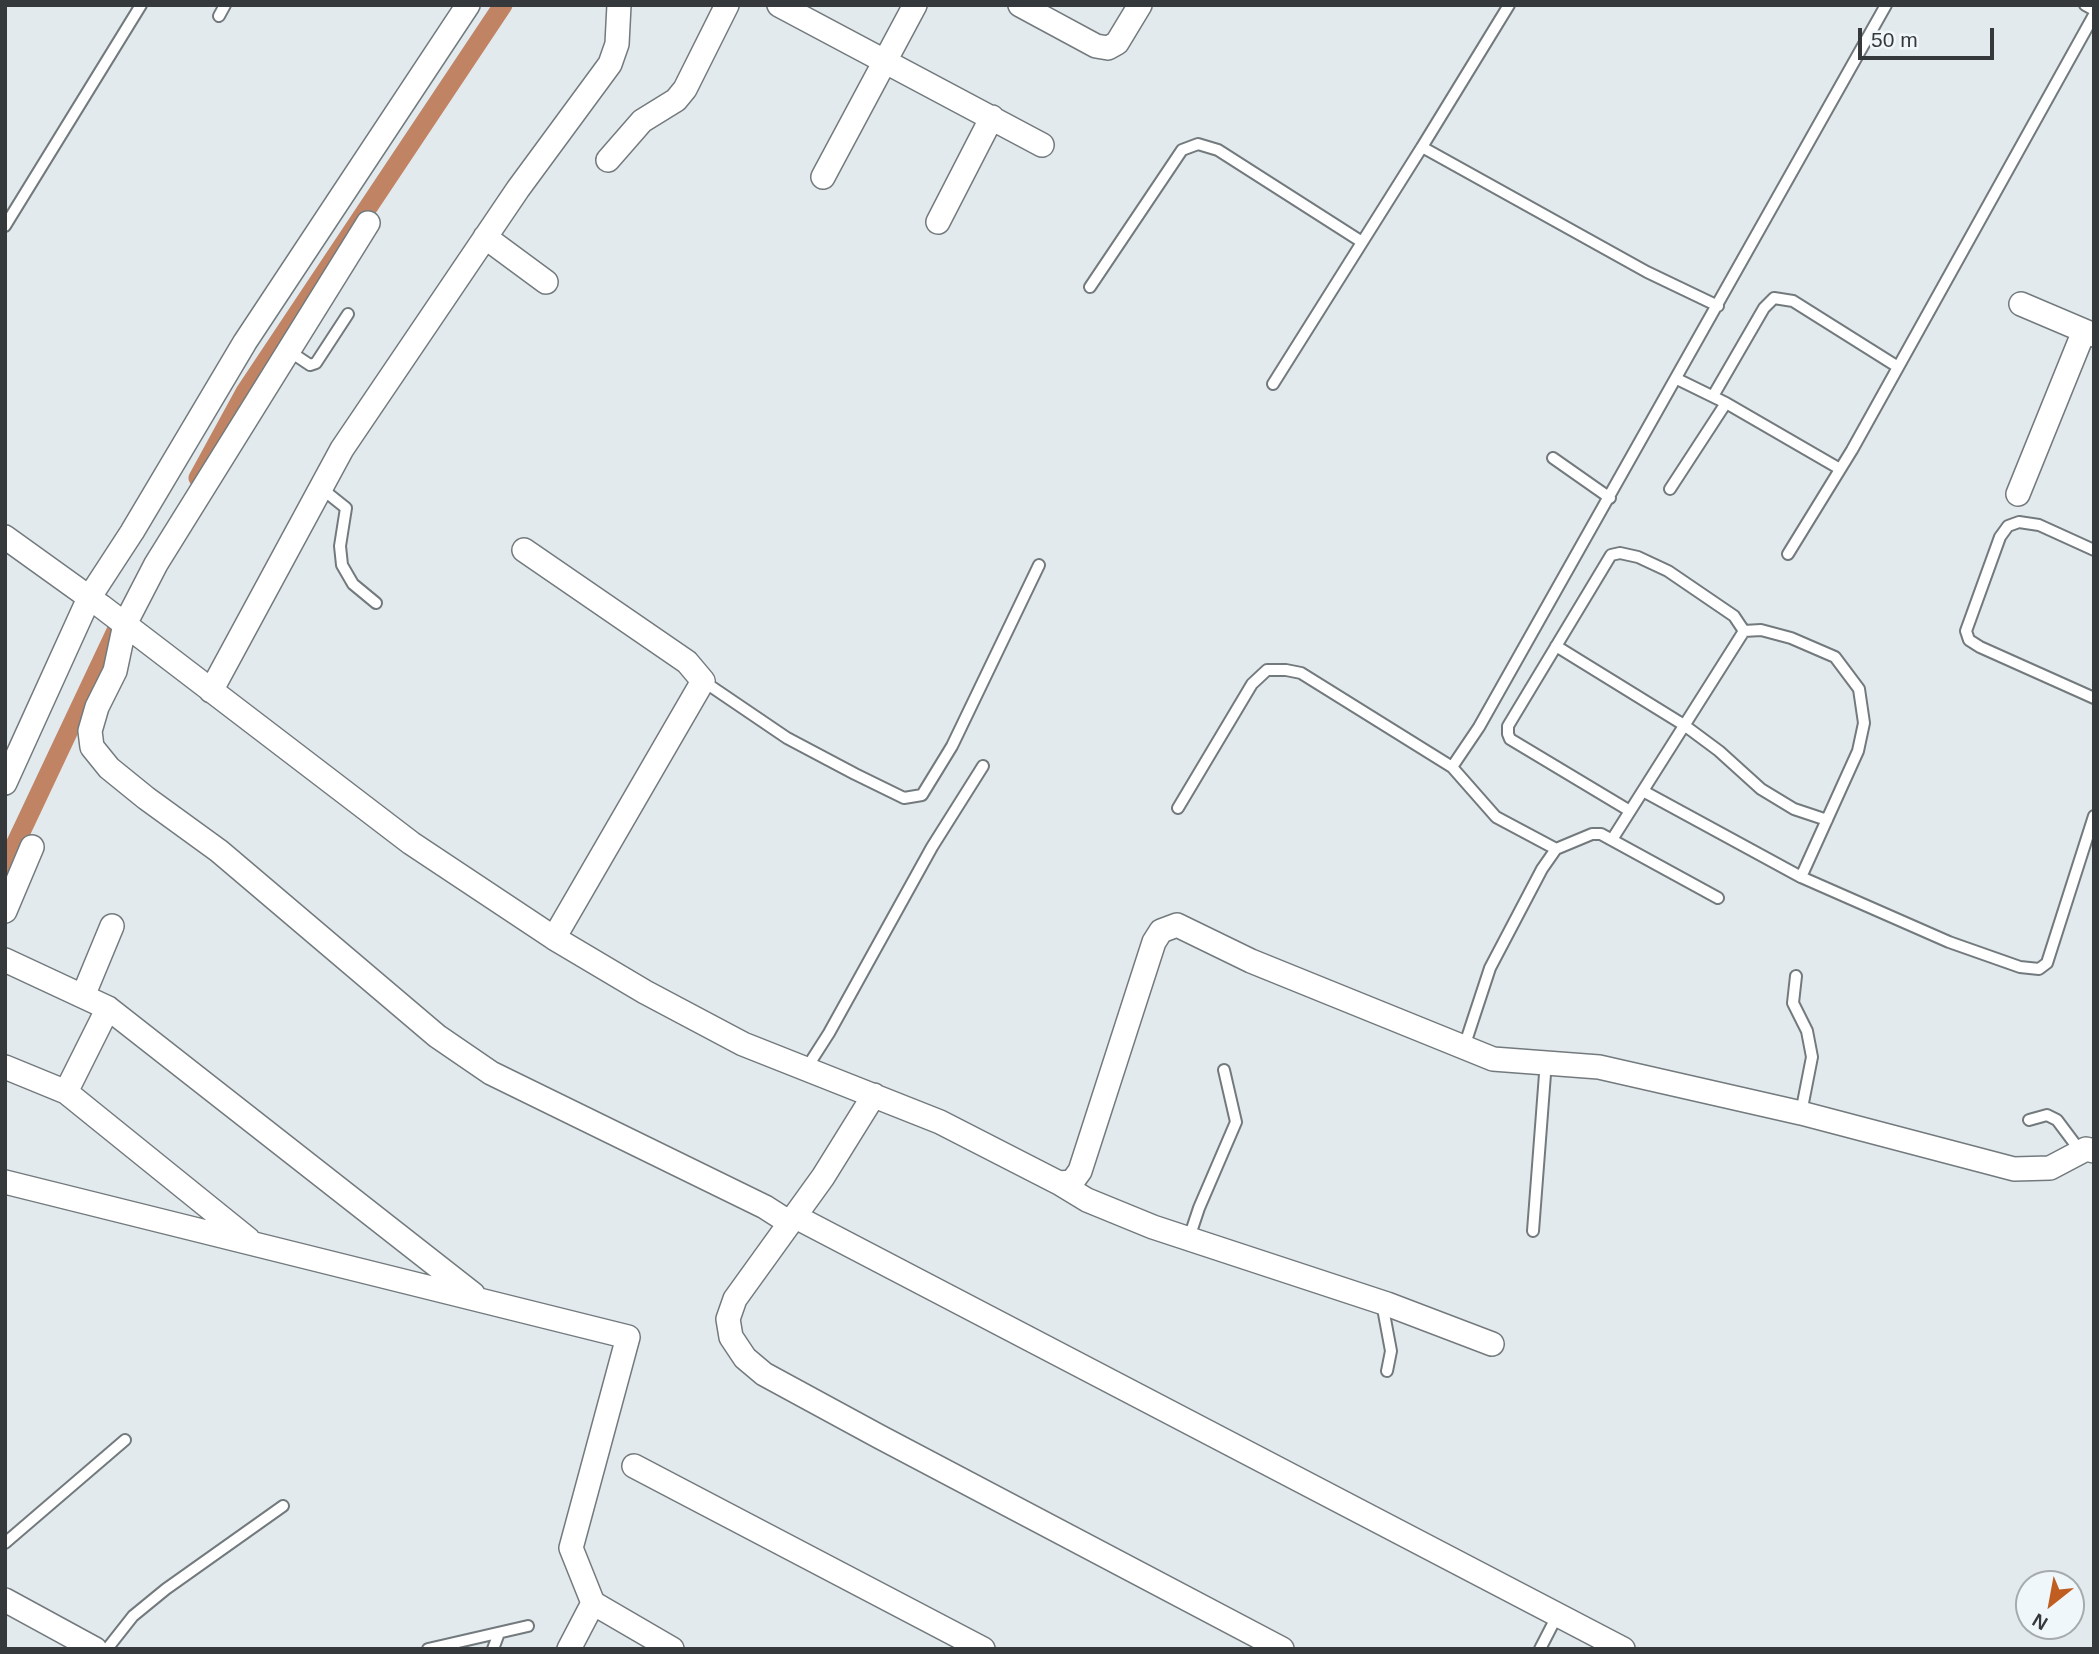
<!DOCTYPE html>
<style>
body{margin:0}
#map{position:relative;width:2099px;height:1654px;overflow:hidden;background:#e3eaee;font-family:Arial,sans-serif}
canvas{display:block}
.frame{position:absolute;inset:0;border:7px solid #36393b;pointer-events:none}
.north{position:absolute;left:2015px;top:1570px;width:70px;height:70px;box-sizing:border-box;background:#f0f7fb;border:2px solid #a6abae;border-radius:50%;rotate:211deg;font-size:19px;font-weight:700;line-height:28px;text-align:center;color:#36393b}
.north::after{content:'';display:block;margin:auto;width:24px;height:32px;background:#c05e21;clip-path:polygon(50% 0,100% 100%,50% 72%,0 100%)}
.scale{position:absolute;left:1858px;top:28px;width:136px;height:32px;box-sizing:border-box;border:4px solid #36393b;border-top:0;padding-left:9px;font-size:21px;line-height:24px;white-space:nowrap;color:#36393b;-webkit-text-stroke:5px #f0f7fb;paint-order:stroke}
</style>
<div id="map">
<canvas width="2099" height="1654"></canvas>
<div class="frame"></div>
<div class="north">N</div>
<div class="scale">50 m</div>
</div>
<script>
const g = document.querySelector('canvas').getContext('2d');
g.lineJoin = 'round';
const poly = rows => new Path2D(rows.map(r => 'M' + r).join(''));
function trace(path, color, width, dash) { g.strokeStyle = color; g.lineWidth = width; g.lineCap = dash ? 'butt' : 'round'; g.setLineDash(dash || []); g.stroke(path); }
trace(poly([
 [198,478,245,392,503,5],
 [5,866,122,618]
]), '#c08465', 19);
const lane = poly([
 [2085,5,2094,10],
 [219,16,225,5],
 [1422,147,1509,5],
 [5,226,141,5],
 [1090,287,1182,150,1198,144,1218,150,1362,242],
 [289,351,310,365,316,363,348,314],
 [1677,379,1726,403,1840,469],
 [1273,384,1422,147,1647,272,1718,306],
 [1713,396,1764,308,1774,298,1793,301,1898,367],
 [1553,458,1610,498],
 [321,488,346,508,340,546,342,565,353,584,376,603],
 [1670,489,1726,403],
 [2094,550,2039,525,2019,522,2008,526,2000,537,1966,631,1969,640,1980,647,2094,698],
 [1788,554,1852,450,2094,15],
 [1556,646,1684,725,1719,751,1761,789,1794,809,1827,820],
 [703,681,787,738,855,774,904,798,922,795,952,746,1039,565],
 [1452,767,1479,727,1886,5],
 [1643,791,1801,877],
 [1178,808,1252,684,1267,670,1286,670,1301,673,1452,767,1496,817,1556,849,1542,869,1490,968,1464,1047],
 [1630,811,1510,739,1508,734,1508,726,1611,555,1620,553,1638,557,1668,571,1734,616,1744,631],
 [1613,838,1744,631,1761,630,1791,638,1835,657,1859,689,1864,723,1858,751,1801,877,1949,942,2020,967,2039,969,2047,963,2094,816],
 [1556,849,1592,834,1601,834,1718,898],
 [1796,976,1793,1003,1807,1031,1812,1057,1801,1113],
 [806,1069,829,1033,932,847,983,766],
 [2029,1120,2047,1115,2057,1120,2081,1152],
 [1533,1231,1546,1061],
 [1189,1238,1199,1208,1236,1122,1224,1070],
 [1382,1303,1391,1351,1387,1371],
 [5,1543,125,1440],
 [107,1649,133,1616,166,1589,283,1506],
 [428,1649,528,1626],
 [493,1649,499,1633],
 [1540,1649,1558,1614]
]);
const street = poly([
 [779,5,1042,145],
 [1020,5,1096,46,1108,48,1117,43,1140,5],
 [608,160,642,121,676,100,685,89,727,5],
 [823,177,915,5],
 [938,222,992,117],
 [368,223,156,564,125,624,115,671,97,707,90,731,92,747,109,768,146,798,219,851,437,1036,491,1073,765,1207,790,1223],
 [485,237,546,282],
 [2021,304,2094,335],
 [2018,494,2084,331],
 [5,537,101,606,411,843,554,938,645,992,743,1044,940,1122,1059,1183,1072,1182,1080,1171,1154,942,1161,931,1177,925,1251,961,1493,1059,1599,1067,1801,1113,2014,1169,2050,1168,2086,1149,2094,1151],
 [524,550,687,662,703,681,554,938],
 [211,691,342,449,518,189,610,64,617,44,619,5],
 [5,783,89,598,132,532,245,342,468,5],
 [5,911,32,847],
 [5,960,108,1008,473,1294],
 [83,996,112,926],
 [5,1067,66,1092,248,1239],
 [66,1092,108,1008],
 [874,1095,823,1177,735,1299,728,1319,731,1337,745,1358,764,1374,880,1437,1282,1649],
 [5,1182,628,1337,571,1548,593,1603,569,1649],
 [1059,1183,1087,1200,1153,1227,1387,1304,1492,1344],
 [794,1216,1623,1649],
 [634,1466,983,1649],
 [5,1600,95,1649],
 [593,1603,672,1649]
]);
trace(lane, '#737a7d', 14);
trace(street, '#737a7d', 26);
trace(lane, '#fff', 10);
trace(street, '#fff', 23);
</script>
